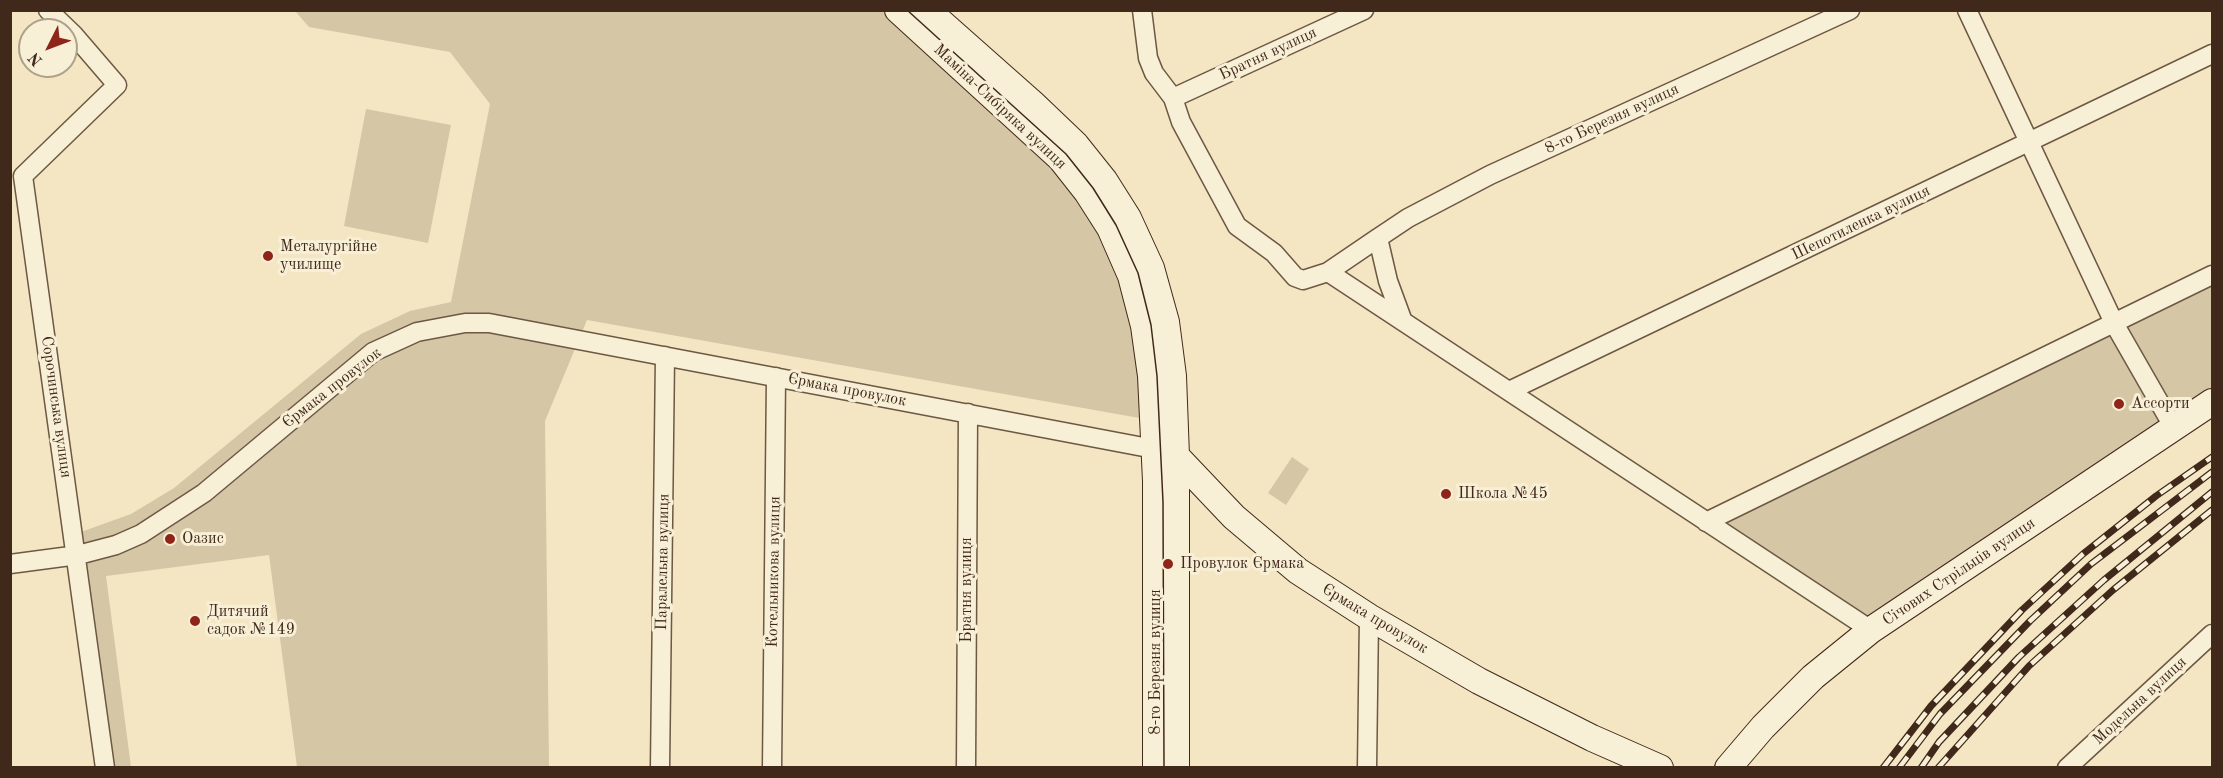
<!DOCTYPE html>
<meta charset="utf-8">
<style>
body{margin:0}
#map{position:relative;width:2223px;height:778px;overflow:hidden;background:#f4e6c2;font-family:"Old Standard TT",serif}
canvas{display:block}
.frame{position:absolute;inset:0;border:12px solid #40291a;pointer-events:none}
.north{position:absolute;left:18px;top:18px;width:60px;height:60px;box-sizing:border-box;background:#f8efd7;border:2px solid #aea08b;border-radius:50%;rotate:228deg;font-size:16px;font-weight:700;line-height:24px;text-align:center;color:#40291a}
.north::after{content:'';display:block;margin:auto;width:21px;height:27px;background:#8f2418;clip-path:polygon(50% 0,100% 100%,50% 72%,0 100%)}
</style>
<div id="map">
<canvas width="2223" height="778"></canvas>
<div class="frame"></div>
<div class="north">N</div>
</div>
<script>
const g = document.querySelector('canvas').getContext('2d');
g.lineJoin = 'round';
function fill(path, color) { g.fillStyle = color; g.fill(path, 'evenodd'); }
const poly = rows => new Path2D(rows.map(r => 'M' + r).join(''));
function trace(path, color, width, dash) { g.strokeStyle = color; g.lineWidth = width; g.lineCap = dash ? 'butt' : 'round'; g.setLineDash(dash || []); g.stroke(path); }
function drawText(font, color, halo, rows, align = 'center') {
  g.font = font + ' "Old Standard TT",serif'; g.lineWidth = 6; g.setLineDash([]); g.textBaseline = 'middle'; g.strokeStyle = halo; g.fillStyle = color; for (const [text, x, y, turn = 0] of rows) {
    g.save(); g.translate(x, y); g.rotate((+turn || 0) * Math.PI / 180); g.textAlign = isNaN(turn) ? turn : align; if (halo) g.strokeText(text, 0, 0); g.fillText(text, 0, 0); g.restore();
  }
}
fill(poly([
 [295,11,890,11,1056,163,1126,278,1145,419,587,320,545,421,549,767,297,767,269,555,106,576,131,767,112,767,81,532,131,514,174,488,361,334,410,311,451,302,490,104,450,52,309,27],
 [366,109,451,125,428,243,344,226],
 [2212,286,2212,391,1871,619,1726,523],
 [1292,457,1309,469,1286,505,1268,493]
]), '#d5c6a5');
const street = poly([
 [48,10,74,35,117,85,23,176,105,768],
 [1142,10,1148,58,1154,73,1173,98,1181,122,1237,226,1274,253,1295,277,1303,280,1328,272,1378,238,1388,281,1402,319],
 [1967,10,2115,325,2174,428],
 [1173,98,1364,10],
 [1378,238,1408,218,1490,175,1850,10],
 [1328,272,1871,630],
 [1509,391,2212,54],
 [1706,522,2212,275],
 [10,564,78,555,116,545,141,534,204,493,373,352,417,332,465,323,489,323,1154,449],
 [660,768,665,356],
 [772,768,776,377],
 [966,768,968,413],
 [1367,768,1369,617],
 [2067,768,2212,634]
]);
const secondary = poly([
 [898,10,1061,159,1087,192,1110,228,1131,276,1144,326,1151,376,1156,481,1156,768],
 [927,10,1032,103,1076,145,1104,180,1128,218,1151,268,1166,322,1173,376,1176,456,1176,768],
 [1168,454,1176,456,1234,517,1298,571,1369,617,1479,681,1592,738,1660,768],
 [1728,768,1763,727,1813,677,1871,630,2212,402]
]);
trace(street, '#6d5844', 21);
trace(secondary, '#40291a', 28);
trace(street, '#f8efd7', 18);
trace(secondary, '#f8efd7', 26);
trace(poly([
 [907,10,1066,154,1093,188,1116,225,1138,273,1151,325,1157,376,1163,502,1164,768]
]), '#40291a', 1.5);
const rail = poly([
 [1883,768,1931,706,2022,610,2083,554,2156,496,2212,457],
 [1899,768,1940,714,2030,621,2091,564,2212,472],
 [1921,768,1939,742,2019,657,2104,580,2212,492],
 [1938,768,2029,666,2113,590,2212,510]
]);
trace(rail, '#40291a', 7);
trace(rail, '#f8efd7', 4.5, [14]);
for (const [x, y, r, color] of [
 [268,256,6,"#8f2418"],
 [2119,404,6,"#8f2418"],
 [1446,494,6,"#8f2418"],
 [170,539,6,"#8f2418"],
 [1168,564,6,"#8f2418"],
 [195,621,6,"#8f2418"]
]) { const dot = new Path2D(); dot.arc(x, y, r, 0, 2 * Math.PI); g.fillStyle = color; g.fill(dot); trace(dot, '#f8efd7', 2); }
drawText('16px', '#40291a', '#f8efd7', [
 ["Братня вулиця",1268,54,-25],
 ["Маміна-Сибіряка вулиця",1000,107,43],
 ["8-го Березня вулиця",1612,119,-25],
 ["Шепотиленка вулиця",1861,223,-26],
 ["Єрмака провулок",332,388,-38],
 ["Єрмака провулок",847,390,11],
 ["Сорочинська вулиця",56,407,82],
 ["Паралельна вулиця",663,562,-89],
 ["Котельникова вулиця",774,572,-89],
 ["Січових Стрільців вулиця",1959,572,-34],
 ["Братня вулиця",967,590,-90],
 ["Єрмака провулок",1375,619,31],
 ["8-го Березня вулиця",1156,662,-90],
 ["Модельна вулиця",2140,701,-43]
]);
drawText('16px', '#40291a', '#f8efd7', [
 ["Металургійне",280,247],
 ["училище",280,265],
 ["Ассорти",2131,404],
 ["Школа №45",1458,494],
 ["Оазис",182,539],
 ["Провулок Єрмака",1180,564],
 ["Дитячий",207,612],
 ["садок №149",207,630]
], 'left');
</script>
